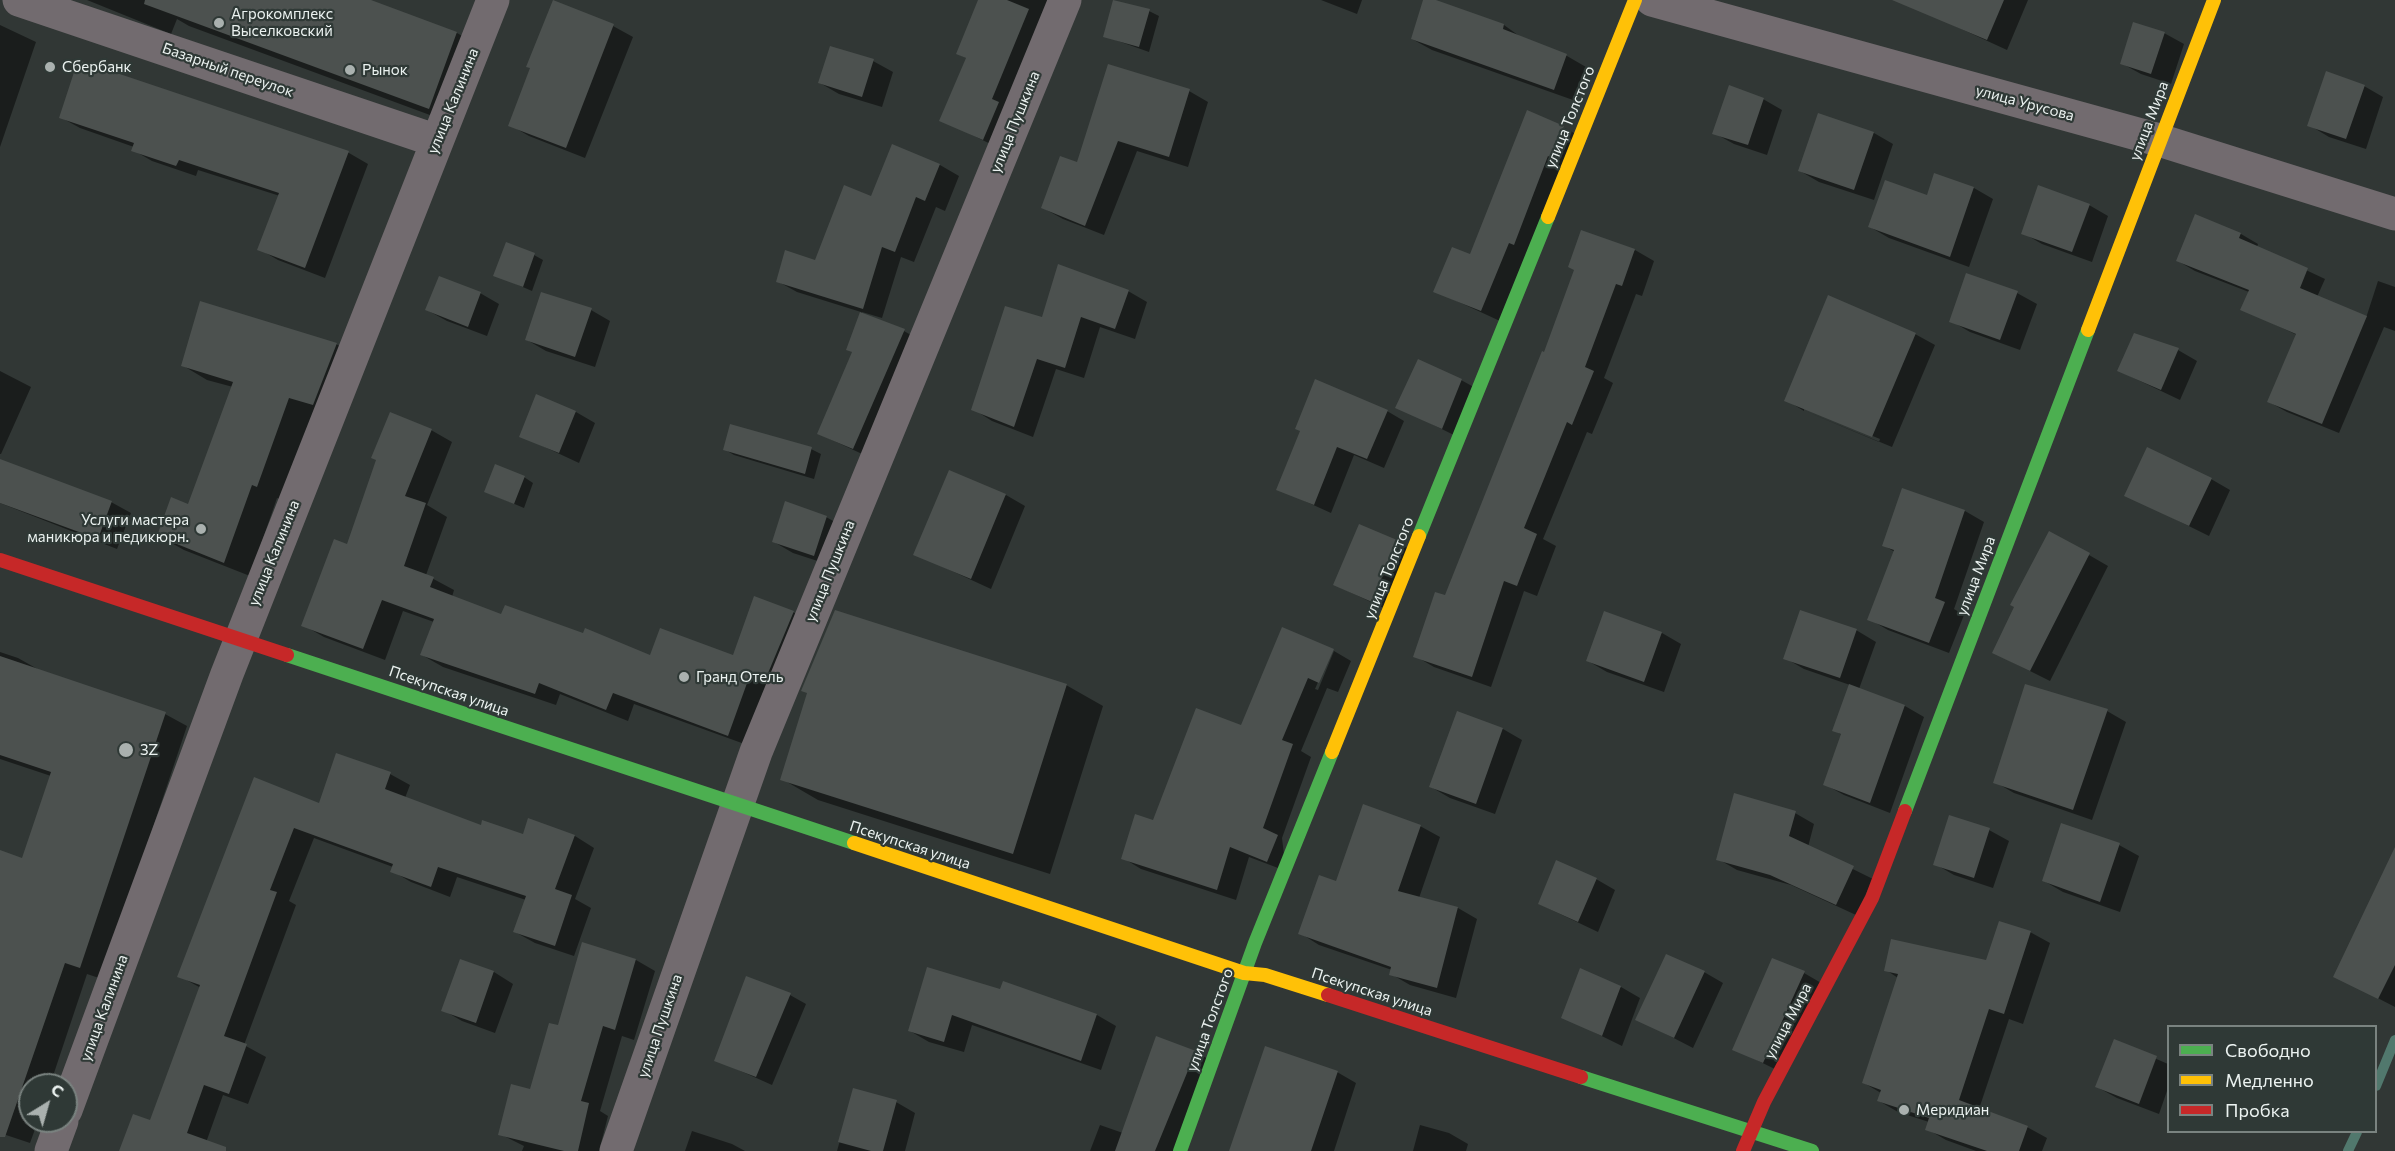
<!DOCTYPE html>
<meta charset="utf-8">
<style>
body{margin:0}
#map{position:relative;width:2395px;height:1151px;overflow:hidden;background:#313735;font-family:Commissioner,sans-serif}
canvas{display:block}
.legend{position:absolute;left:2167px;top:1025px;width:210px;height:108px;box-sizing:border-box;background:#2f3936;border:2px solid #7a8380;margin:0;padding:8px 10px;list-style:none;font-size:18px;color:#ebf2f0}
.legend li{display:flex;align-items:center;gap:12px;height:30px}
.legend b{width:30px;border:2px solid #7a8380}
.north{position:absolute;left:18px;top:1073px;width:60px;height:60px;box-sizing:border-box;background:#2f3936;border:2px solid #7a8380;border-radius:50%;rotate:37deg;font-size:16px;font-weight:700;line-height:24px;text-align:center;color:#ebf2f0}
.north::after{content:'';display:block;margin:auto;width:21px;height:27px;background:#aab1af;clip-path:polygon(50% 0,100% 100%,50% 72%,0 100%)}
</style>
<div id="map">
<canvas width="2395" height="1151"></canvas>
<ul class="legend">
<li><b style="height:8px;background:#4caf50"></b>Свободно</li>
<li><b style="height:8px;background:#ffc107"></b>Медленно</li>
<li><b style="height:8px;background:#c62828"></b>Пробка</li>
</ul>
<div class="north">С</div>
</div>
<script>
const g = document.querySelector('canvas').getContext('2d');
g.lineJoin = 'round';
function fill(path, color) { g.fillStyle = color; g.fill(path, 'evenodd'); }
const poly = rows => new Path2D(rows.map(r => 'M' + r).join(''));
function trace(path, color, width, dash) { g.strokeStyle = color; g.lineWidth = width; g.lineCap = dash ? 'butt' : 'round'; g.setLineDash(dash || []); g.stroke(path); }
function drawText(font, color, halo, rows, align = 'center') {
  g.font = font + ' Commissioner,sans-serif'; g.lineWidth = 4.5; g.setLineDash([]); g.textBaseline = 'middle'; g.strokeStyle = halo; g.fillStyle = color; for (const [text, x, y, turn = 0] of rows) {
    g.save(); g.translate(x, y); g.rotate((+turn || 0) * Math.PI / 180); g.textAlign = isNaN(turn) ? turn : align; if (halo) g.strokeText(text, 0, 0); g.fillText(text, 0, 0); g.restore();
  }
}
fill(poly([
 [87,0,367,0,457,33,485,49,457,125,189,26,177,19,171,34],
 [980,0,1056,0,1003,150,941,120,968,59,958,54],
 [1321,0,1362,0,1357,14],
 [1425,0,1504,25,1522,38,1567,56,1586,67,1573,100,1432,50,1412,39],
 [1940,0,2028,0,2007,50,1933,16],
 [1149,11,1159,16,1149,52,1104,36],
 [0,25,36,42,0,147],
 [613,26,633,37,585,158,529,136,510,125,532,68],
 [2164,33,2184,44,2171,84,2141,74,2121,63],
 [873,61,893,72,882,107,839,94,820,83],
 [79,62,349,153,368,164,325,278,278,260,259,249,280,196,198,170,196,176,152,161,133,150,134,147,80,128,60,117],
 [2364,86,2383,97,2366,149,2329,137,2309,125],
 [1189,91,1208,102,1188,167,1137,151,1104,235,1063,219,1043,208,1078,164],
 [1763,99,1782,110,1767,155,1734,144,1714,133],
 [1819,115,1874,133,1893,144,1874,200,1819,182,1800,171],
 [1562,127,1547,164,1550,165,1565,128,1583,138,1500,321,1435,291,1471,256],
 [893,146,940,165,959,176,945,211,936,207,914,262,901,257,882,318,862,312,861,315,904,331,923,342,873,459,819,434,854,353,848,349,861,312,797,292,777,281,816,261,872,198],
 [1974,188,1993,199,1969,267,1889,238,1870,227,1928,197],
 [2089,205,2108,216,2092,262,2042,244,2023,233],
 [2196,216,2241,234,2258,244,2257,247,2325,279,2317,297,2366,318,2378,281,2395,287,2395,331,2384,327,2339,433,2287,412,2269,402,2297,335,2242,309,2249,292,2195,271,2178,261],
 [1635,250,1654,261,1642,296,1636,294,1604,378,1613,383,1592,434,1587,432,1543,539,1556,546,1537,596,1524,591,1491,687,1434,667,1415,656,1446,597,1545,354],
 [534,255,543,260,532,291,495,275],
 [1128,291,1147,302,1135,339,1100,327,1084,378,1056,369,1033,437,992,421,973,409,1043,319],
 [480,293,499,304,487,336,447,321,427,310],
 [2017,293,2037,304,2020,350,1970,332,1951,321],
 [591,310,610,321,595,367,546,351,527,340],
 [1915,334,1935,345,1892,447,1805,411,1879,442,1880,439,1804,408,1804,411,1786,400],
 [2135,334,2178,350,2197,361,2180,400,2119,371],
 [336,344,361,358,282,500,277,498,250,576,184,550,159,536,189,506,233,387,207,380,182,365],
 [0,371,31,387,1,454,0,454],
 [1461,380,1481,391,1462,439,1397,407],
 [1387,411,1404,421,1384,468,1354,455,1331,513,1278,489,1301,431],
 [576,412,595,423,579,463,521,436],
 [431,430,452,442,427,505,447,517,426,575,454,590,452,597,502,616,651,657,734,657,793,612,814,624,750,746,634,704,628,721,560,694,556,705,443,667,422,655,434,622,403,611,385,660,324,637,303,625,348,546],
 [724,449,811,449,821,454,814,479,734,455],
 [524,477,533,483,524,508,486,492],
 [0,479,111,502,131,513,117,549,0,503],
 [2211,479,2230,490,2209,536,2126,495],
 [1006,495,1025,506,991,589,915,554],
 [1965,511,1984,522,1954,609,1964,615,1949,653,1888,630,1869,619,1895,552,1883,545],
 [826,517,846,528,833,566,793,553,774,542],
 [1359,526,1416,552,1392,612,1335,585],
 [2089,555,2108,566,2050,681,1994,653],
 [1856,630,1876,642,1859,689,1905,706,1924,717,1890,813,1844,795,1824,784,1842,735,1833,730,1850,685,1804,669,1785,658],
 [1662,633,1681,644,1664,692,1607,672,1588,661],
 [1332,650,1315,689,1318,690,1334,651,1351,661,1338,692,1327,688,1301,751,1311,757,1282,838,1286,871,1249,857,1236,900,1141,869,1123,858,1242,727],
 [0,652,18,658,41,671,165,714,187,726,102,979,87,974,50,1085,30,1085,30,1121,38,1121,30,1143,0,1133,0,851,23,859,51,776,0,759],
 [1066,685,1103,706,1050,874,818,800,782,779],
 [2107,711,2126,722,2092,820,2014,793,1995,782],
 [1458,713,1503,729,1522,740,1495,814,1450,798,1431,787],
 [337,755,390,774,410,785,405,798,482,827,524,835,529,820,575,836,594,848,575,899,591,908,574,956,535,943,515,932,526,900,457,877,450,897,411,882,392,871,393,867,314,838,289,901,296,905,244,1045,266,1057,248,1104,223,1095,203,1151,121,1151,151,1122,201,988,179,976,255,779,320,805],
 [1795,813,1814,824,1808,847,1873,879,1856,915,1791,885,1737,870,1718,859],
 [1420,826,1440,837,1419,898,1458,908,1477,919,1456,998,1410,985,1391,974,1392,970,1319,945,1300,933,1337,883],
 [1989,830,2009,841,1993,888,1954,875,1935,864],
 [2119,845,2139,856,2120,912,2063,892,2044,881],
 [2395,857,2395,1007,2335,976],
 [1596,879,1615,890,1598,932,1539,904],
 [2030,932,2050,943,2023,1024,2009,1019,1979,1109,2027,1127,2047,1138,2042,1151,1976,1151,1946,1140,1927,1129,1929,1122,1898,1112,1879,1101,1881,1093,1864,1083,1898,978,1886,970,1987,962],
 [583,944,636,960,655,971,634,1040,622,1036,600,1111,608,1116,599,1151,522,1151,524,1146,500,1134,531,1091,559,1027],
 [460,961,494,972,513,984,495,1033,462,1021,443,1010],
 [1704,972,1723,983,1693,1048,1637,1019],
 [1804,973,1823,984,1783,1073,1734,1049],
 [1621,987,1640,998,1622,1046,1563,1017],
 [1001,991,1097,1015,1116,1026,1101,1070,972,1025,964,1052,929,1042,910,1031],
 [790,995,806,1004,772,1085,716,1060],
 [1157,1038,1196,1052,1215,1063,1180,1151,1090,1151,1100,1125,1123,1133],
 [2115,1041,2168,1064,2168,1088,2159,1114,2117,1098,2097,1087],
 [1337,1072,1356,1083,1334,1151,1231,1151],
 [854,1090,896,1102,915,1113,905,1151,837,1151],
 [1420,1125,1449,1133,1468,1144,1466,1151,1413,1151],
 [692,1131,732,1144,745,1151,685,1151]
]), '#0007');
trace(poly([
 [2376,1086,2395,1040],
 [2348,1151,2357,1132]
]), '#51786d', 10);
fill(poly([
 [145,0,371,0,457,32,429,109,144,4],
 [553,0,614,24,566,148,508,126,530,68,526,67],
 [978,0,1007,0,1029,9,992,99,999,102,983,140,939,121,966,58,956,54],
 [1113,0,1150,9,1139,47,1103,37],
 [1423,0,1436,0,1504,24,1503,29,1567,54,1554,90,1411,39],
 [1892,0,2004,0,1987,40],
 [2133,22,2165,32,2151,74,2120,64],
 [830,46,874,59,862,97,818,83],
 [78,60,349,151,305,268,257,250,279,193,179,160,176,166,131,151,134,143,59,118],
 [1108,64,1190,89,1169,157,1118,141,1085,226,1041,208,1060,156,1077,162],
 [2326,71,2365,85,2346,139,2307,126],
 [1729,85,1764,98,1748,145,1712,134],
 [1527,110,1564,126,1551,158,1548,156,1514,245,1509,243,1481,311,1433,292,1452,247,1470,254],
 [1818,113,1874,132,1854,190,1798,171],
 [892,144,940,164,925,201,916,197,895,252,882,247,863,309,776,282,785,250,815,260,844,185,871,196],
 [1934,173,1974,187,1950,257,1868,227,1885,180,1927,195],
 [2038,185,2090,204,2072,252,2021,234],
 [2195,214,2241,233,2239,238,2308,268,2300,288,2367,316,2322,424,2267,402,2296,334,2240,310,2249,290,2176,261],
 [1581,230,1635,249,1622,286,1616,284,1585,367,1594,371,1572,425,1567,422,1524,528,1537,534,1517,586,1504,581,1472,677,1413,657,1435,592,1445,595,1542,351,1544,352,1574,270,1568,267],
 [506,242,535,253,523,287,493,276],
 [1058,264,1129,290,1115,329,1081,317,1065,368,1037,359,1014,427,971,410,1005,306,1042,317],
 [1966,273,2018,291,2000,340,1949,322],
 [439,276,481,292,468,327,425,310],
 [541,292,592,308,575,357,525,340],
 [1828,295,1916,333,1872,437,1784,401],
 [200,301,337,343,313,405,289,398,257,487,252,485,224,563,157,536,171,497,188,504,233,382,181,366],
 [860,312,905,329,853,449,817,434,852,352,846,350],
 [2134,333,2179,348,2161,390,2117,371],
 [1418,359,1462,379,1442,429,1395,408],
 [1315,379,1388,410,1367,459,1337,447,1314,505,1276,490,1300,431,1295,429],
 [536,394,576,411,559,453,519,437],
 [390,412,432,429,405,496,426,503,404,566,434,577,430,587,501,614,505,605,583,633,585,628,650,655,660,628,733,655,754,596,794,611,766,678,751,672,728,736,613,693,606,710,539,683,535,694,420,655,434,619,382,600,363,649,301,626,334,539,347,544,376,460,371,458],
 [730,424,812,447,805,474,723,450],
 [2147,447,2212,478,2189,526,2124,496],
 [0,459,112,501,98,539,0,503],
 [495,464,525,476,514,504,484,492],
 [949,470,1006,494,971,579,913,555],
 [1902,488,1965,510,1935,598,1945,602,1929,643,1867,620,1894,550,1882,546],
 [785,501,827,516,814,556,772,542],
 [1359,524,1397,540,1372,602,1333,585],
 [2049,531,2090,553,2030,671,1992,653,2014,607,2010,605],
 [835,610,1067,684,1013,854,780,780,807,693,801,691],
 [1800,610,1857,629,1840,678,1783,659],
 [1604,611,1662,632,1644,682,1586,661],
 [1282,627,1334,649,1319,683,1308,678,1282,740,1293,744,1263,828,1278,835,1267,862,1230,847,1217,890,1121,859,1135,814,1153,820,1196,708,1241,725],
 [0,656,166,712,80,968,65,963,5,1137,0,1137,0,850,22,858,51,772,0,755],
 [1849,684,1905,705,1870,803,1823,785,1841,734,1832,731],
 [2025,684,2108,709,2073,810,1993,783],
 [1457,711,1503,728,1476,804,1429,787],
 [336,753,391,772,385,789,481,825,482,820,523,834,528,818,575,835,555,889,572,895,555,946,513,932,526,896,438,867,431,887,390,872,393,864,294,828,270,890,277,892,224,1036,247,1044,229,1094,204,1085,187,1133,226,1147,226,1151,119,1151,133,1114,150,1120,200,985,177,977,254,777,319,803],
 [1734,793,1796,811,1789,836,1854,866,1836,905,1770,875,1716,860],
 [1363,804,1421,825,1398,891,1458,907,1437,988,1389,975,1391,967,1298,934,1319,875,1336,881],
 [1949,815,1990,828,1974,878,1933,865],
 [2061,823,2120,843,2100,902,2042,881],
 [2395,847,2395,965,2378,999,2333,977],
 [1556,860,1597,878,1578,922,1538,904],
 [1999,921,2031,931,2004,1014,1989,1009,1959,1100,2028,1126,2019,1151,1987,1151,1925,1130,1929,1118,1877,1101,1881,1090,1862,1083,1898,974,1884,971,1891,939,1986,960],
 [582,942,636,959,615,1030,603,1026,581,1101,589,1103,578,1151,564,1151,498,1135,511,1084,530,1089,549,1023,558,1025],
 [1666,954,1705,971,1674,1038,1635,1020],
 [1772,958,1805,971,1763,1063,1732,1050],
 [460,959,494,971,476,1023,441,1011],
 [927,967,1000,989,1003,981,1097,1014,1081,1061,952,1015,944,1042,908,1031],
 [1580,968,1621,986,1602,1036,1561,1018],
 [746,976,791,993,756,1077,714,1061],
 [1156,1036,1196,1051,1155,1151,1115,1151],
 [2114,1039,2157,1056,2139,1104,2095,1087],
 [1265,1046,1338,1071,1311,1151,1229,1151],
 [853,1088,897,1100,883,1151,871,1151,838,1142]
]), '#4c514f');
trace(poly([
 [19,0,437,141],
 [1652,0,2159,140,2395,214],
 [66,1110,227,674,493,0],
 [51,1151,62,1121],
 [616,1151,756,752,1065,0]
]), '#726b6f', 33);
trace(poly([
 [1419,536,1548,217],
 [287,655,854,843],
 [1905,811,2088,330],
 [1581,1077,1812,1151],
 [1180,1151,1255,943,1332,752]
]), '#4caf50', 14);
trace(poly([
 [1548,217,1635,0],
 [2088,330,2214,0],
 [1332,752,1419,536],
 [854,843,1244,973,1265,975,1328,995]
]), '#ffc107', 14);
trace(poly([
 [0,560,287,655],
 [1328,995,1581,1077],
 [1743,1151,1764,1102,1872,898,1905,811]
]), '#c62828', 14);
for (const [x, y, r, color] of [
 [219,23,6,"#aab1af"],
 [50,67,6,"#aab1af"],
 [350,70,6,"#aab1af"],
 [201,529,6,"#aab1af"],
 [684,677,6,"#aab1af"],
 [126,750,8,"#aab1af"],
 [1904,1110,6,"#aab1af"]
]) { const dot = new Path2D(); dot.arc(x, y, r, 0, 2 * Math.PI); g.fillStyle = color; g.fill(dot); trace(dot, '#2f3936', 2); }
drawText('15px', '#ebf2f0', '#2f3936', [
 ["Агрокомплекс",231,14],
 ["Выселковский",231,31],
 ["Сбербанк",62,67],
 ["Рынок",362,70],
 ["Услуги мастера",189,520,"right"],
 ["маникюра и педикюрн.",189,537,"right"],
 ["Гранд Отель",696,677],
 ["3Z",140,750],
 ["Меридиан",1916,1110]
], 'left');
drawText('15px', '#ebf2f0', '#2f3936', [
 ["Базарный переулок",228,70,19],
 ["улица Калинина",453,101,-68],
 ["улица Урусова",2025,103,15],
 ["улица Толстого",1570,117,-68],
 ["улица Мира",2149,121,-69],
 ["улица Пушкина",1015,122,-68],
 ["улица Калинина",274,553,-68],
 ["улица Толстого",1389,568,-68],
 ["улица Пушкина",830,571,-68],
 ["улица Мира",1976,576,-69],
 ["Псекупская улица",449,691,19],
 ["Псекупская улица",910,845,18],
 ["Псекупская улица",1372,992,18],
 ["улица Калинина",104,1008,-70],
 ["улица Толстого",1210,1020,-70],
 ["улица Мира",1788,1021,-62],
 ["улица Пушкина",660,1026,-71]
]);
</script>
